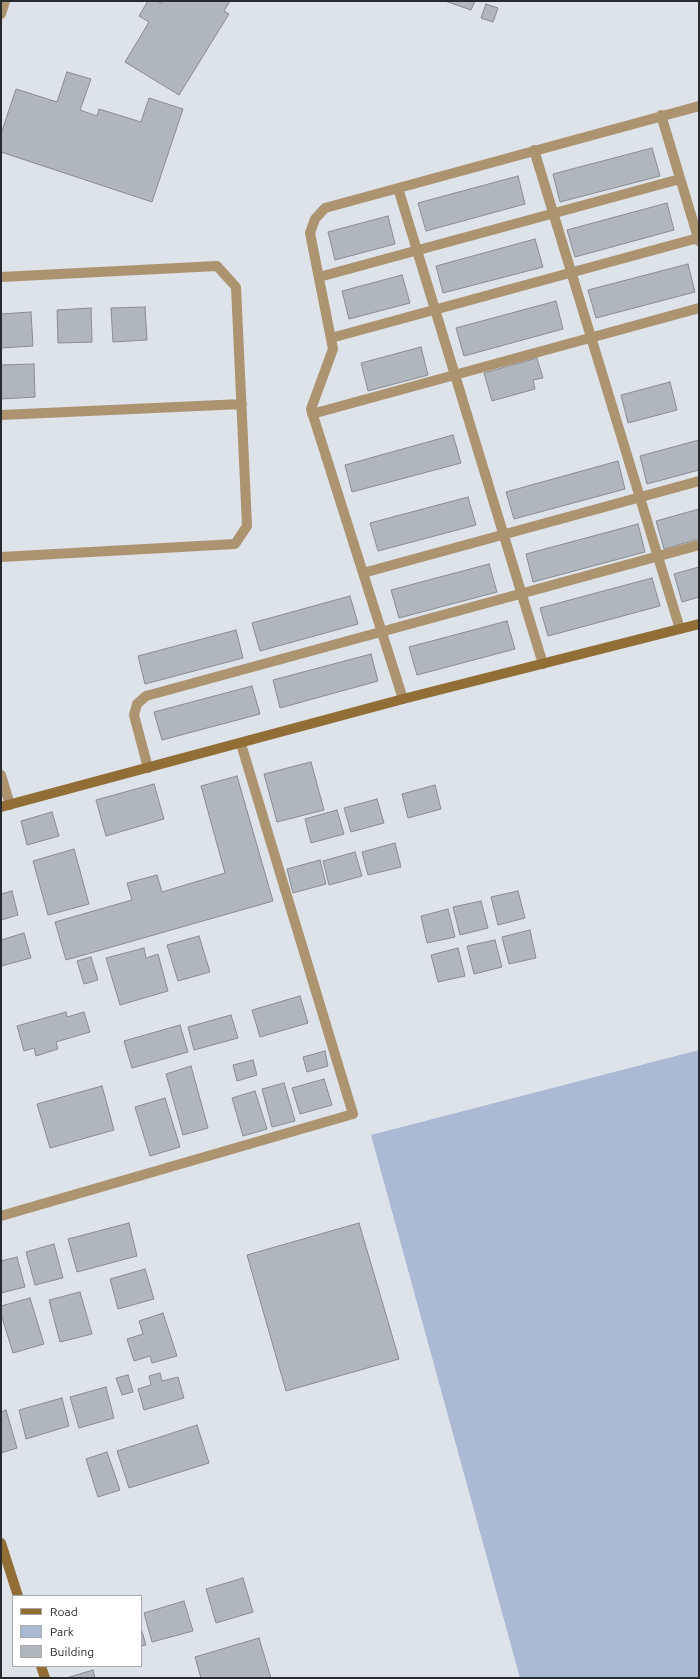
<!DOCTYPE html>
<style>
body{margin:0}
#map{position:relative;width:700px;height:1679px;overflow:hidden;background:#dee2e9;font-family:Ubuntu,sans-serif}
canvas{display:block}
.frame{position:absolute;inset:0;border:2px solid #292a2d;pointer-events:none}
.legend{position:absolute;left:12px;top:1595px;width:130px;height:72px;box-sizing:border-box;background:#fff;border:1px solid #a9aaab;margin:0;padding:5px 7px;list-style:none;font-size:12px;color:#292a2d}
.legend li{display:flex;align-items:center;gap:8px;height:20px}
.legend b{width:20px;border:1px solid #a9aaab}
</style>
<div id="map">
<canvas width="700" height="1679"></canvas>
<div class="frame"></div>
<ul class="legend">
<li><b style="height:5px;background:#916e36"></b>Road</li>
<li><b style="height:11px;background:#aabad5"></b>Park</li>
<li><b style="height:11px;background:#b1b5bc"></b>Building</li>
</ul>
</div>
<script>
const g = document.querySelector('canvas').getContext('2d');
g.lineJoin = 'round';
function fill(path, color) { g.fillStyle = color; g.fill(path, 'evenodd'); }
const poly = rows => new Path2D(rows.map(r => 'M' + r).join(''));
function trace(path, color, width, dash) { g.strokeStyle = color; g.lineWidth = width; g.lineCap = dash ? 'butt' : 'round'; g.setLineDash(dash || []); g.stroke(path); }
fill(poly([
 [699,1050,699,1678,520,1678,371,1135]
]), '#aabad5');
const building = poly([
 [148,1,157,1,161,3,162,1,230,1,224,11,229,14,179,95,125,62,149,22,139,16,148,1],
 [445,1,475,1,471,10,445,1],
 [486,4,498,8,493,22,481,18,486,4],
 [67,72,91,79,80,110,97,116,99,109,141,122,149,98,183,109,152,202,1,152,1,134,16,89,57,102,67,72],
 [652,148,660,176,560,202,553,174,652,148],
 [518,176,525,204,426,231,418,203,518,176],
 [667,203,674,230,575,257,567,230,667,203],
 [388,216,395,244,335,260,328,232,388,216],
 [535,239,543,267,443,293,436,266,535,239],
 [688,264,695,292,596,318,588,290,688,264],
 [402,275,410,303,349,319,342,291,402,275],
 [556,301,563,329,464,356,456,328,556,301],
 [145,307,147,340,113,342,111,308,145,307],
 [91,308,92,342,58,343,57,310,91,308],
 [31,312,33,346,1,348,1,314,31,312],
 [421,347,428,375,368,391,361,363,421,347],
 [537,358,543,378,533,380,535,389,492,401,484,373,537,358],
 [34,364,35,397,1,399,1,365,34,364],
 [670,382,677,410,628,423,621,395,670,382],
 [453,435,461,463,352,492,345,465,453,435],
 [699,440,699,470,647,484,640,456,699,440],
 [618,461,625,489,514,519,506,492,618,461],
 [468,497,476,525,378,551,370,523,468,497],
 [699,509,699,539,664,549,656,521,699,509],
 [638,524,645,552,533,582,526,554,638,524],
 [489,564,497,592,399,618,391,590,489,564],
 [699,567,699,597,682,602,674,574,699,567],
 [652,578,660,606,548,636,540,608,652,578],
 [350,596,358,624,260,651,252,623,350,596],
 [507,621,515,649,417,675,409,647,507,621],
 [236,630,243,658,145,684,138,656,236,630],
 [371,654,378,681,280,708,273,680,371,654],
 [252,686,260,714,162,740,154,712,252,686],
 [311,762,324,810,277,822,264,774,311,762],
 [237,776,273,901,66,960,55,922,132,900,127,883,157,875,162,892,225,873,201,786,237,776],
 [154,784,164,819,106,836,96,800,154,784],
 [435,785,441,809,408,818,402,794,435,785],
 [377,799,384,823,351,832,344,808,377,799],
 [337,810,344,834,311,843,305,819,337,810],
 [52,812,59,836,27,845,21,821,52,812],
 [395,843,401,867,368,875,362,852,395,843],
 [74,849,89,904,48,915,33,861,74,849],
 [355,852,362,876,329,885,323,861,355,852],
 [320,860,326,884,293,893,287,869,320,860],
 [12,891,18,915,1,920,1,894,12,891],
 [518,891,525,918,498,925,491,897,518,891],
 [481,901,488,928,460,935,453,907,481,901],
 [448,909,455,937,427,943,421,916,448,909],
 [530,930,536,958,509,964,502,937,530,930],
 [24,933,31,958,1,966,1,940,24,933],
 [199,936,210,972,178,981,167,945,199,936],
 [495,940,502,967,474,974,467,946,495,940],
 [144,948,146,958,158,954,168,991,120,1005,106,958,144,948],
 [458,948,465,976,438,982,431,955,458,948],
 [91,957,98,980,84,984,77,961,91,957],
 [300,996,308,1023,260,1037,252,1010,300,996],
 [66,1012,67,1017,84,1012,90,1032,56,1042,58,1049,36,1056,34,1048,24,1051,17,1026,66,1012],
 [231,1015,238,1038,194,1050,188,1027,231,1015],
 [180,1025,188,1052,132,1068,124,1041,180,1025],
 [325,1051,328,1066,307,1072,303,1057,325,1051],
 [253,1060,257,1075,237,1081,233,1065,253,1060],
 [191,1066,208,1128,183,1135,166,1074,191,1066],
 [324,1079,332,1105,300,1114,292,1088,324,1079],
 [284,1083,295,1121,272,1127,262,1089,284,1083],
 [102,1086,114,1130,50,1148,37,1104,102,1086],
 [255,1091,267,1129,243,1136,232,1098,255,1091],
 [165,1098,180,1147,150,1156,135,1107,165,1098],
 [129,1223,137,1256,77,1272,68,1239,129,1223],
 [359,1223,399,1359,286,1391,247,1255,359,1223],
 [54,1244,63,1278,35,1285,26,1252,54,1244],
 [17,1257,25,1287,1,1293,1,1261,17,1257],
 [145,1269,154,1299,118,1309,110,1279,145,1269],
 [80,1292,92,1334,60,1342,49,1300,80,1292],
 [30,1298,44,1344,13,1353,1,1314,1,1306,30,1298],
 [163,1313,177,1356,152,1363,150,1356,134,1361,127,1339,143,1334,139,1321,163,1313],
 [160,1373,162,1381,178,1377,184,1398,144,1410,138,1389,151,1385,149,1376,160,1373],
 [128,1375,133,1392,122,1395,116,1378,128,1375],
 [106,1387,114,1418,79,1428,70,1397,106,1387],
 [62,1398,69,1426,26,1439,19,1410,62,1398],
 [6,1410,17,1448,1,1453,1,1412,6,1410],
 [197,1425,209,1463,129,1488,117,1451,197,1425],
 [107,1452,120,1490,98,1497,86,1459,107,1452],
 [243,1578,253,1612,216,1623,206,1589,243,1578],
 [184,1601,193,1631,152,1642,144,1613,184,1601],
 [141,1628,146,1645,141,1646,141,1628],
 [259,1638,271,1678,201,1678,195,1657,259,1638],
 [93,1670,95,1678,66,1678,93,1670]
]);
fill(building, '#b1b5bc');
trace(building, '#888c92', 1);
trace(poly([
 [1,14,5,1],
 [661,115,699,241],
 [534,150,680,629],
 [398,188,543,664],
 [1,277,217,266,236,287,247,526,235,544,1,557],
 [319,277,680,179],
 [331,338,698,238],
 [312,414,699,308],
 [1,415,242,404],
 [363,573,699,481],
 [403,699,311,409,333,349,310,233,315,219,325,208,699,106],
 [148,768,134,715,137,704,146,696,699,545],
 [1,775,10,805],
 [1,1216,353,1114,241,744]
]), '#ac9471', 10);
trace(poly([
 [1,807,403,699,699,624],
 [1,1543,18,1596],
 [41,1666,45,1678]
]), '#916e36', 10);
</script>
